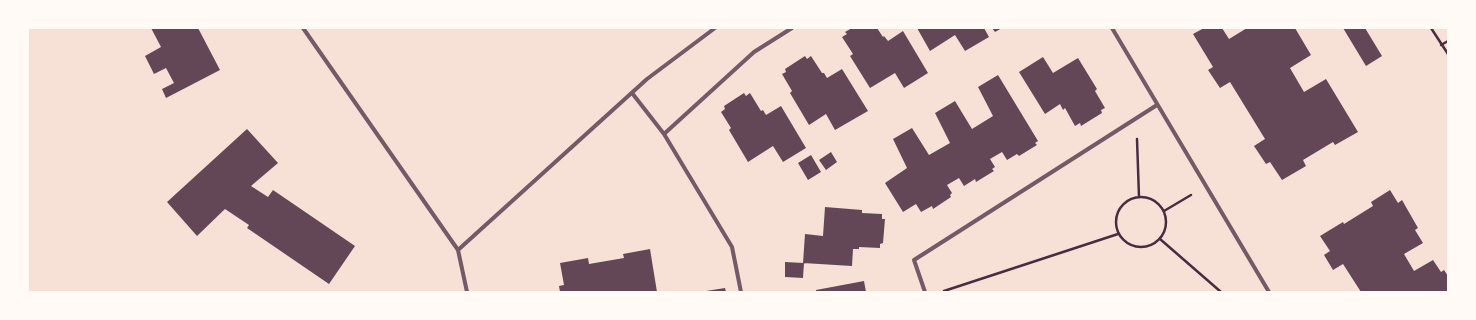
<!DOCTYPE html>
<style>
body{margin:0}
#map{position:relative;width:1476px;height:320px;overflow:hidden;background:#f7e1d7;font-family:Lato,sans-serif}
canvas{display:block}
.frame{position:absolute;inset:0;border:29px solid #fffaf5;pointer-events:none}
</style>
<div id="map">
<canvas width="1476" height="320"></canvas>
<div class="frame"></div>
</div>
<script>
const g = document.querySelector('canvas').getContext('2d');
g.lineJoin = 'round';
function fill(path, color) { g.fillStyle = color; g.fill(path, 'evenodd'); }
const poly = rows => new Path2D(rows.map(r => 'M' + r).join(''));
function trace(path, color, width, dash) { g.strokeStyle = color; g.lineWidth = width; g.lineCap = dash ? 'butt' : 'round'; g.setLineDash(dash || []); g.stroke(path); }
fill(poly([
 [151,28,198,28,220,70,166,98,162,89,174,83,166,68,154,74,145,56,161,47],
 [852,28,877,28,883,37,884,36,888,41,903,31,928,73,904,88,895,73,870,88,850,56,853,54,842,37,847,34,845,32],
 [917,28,984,28,989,37,965,51,955,35,930,51],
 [992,28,1002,28,995,32],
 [1204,28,1222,28,1229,39,1247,28,1295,28,1311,55,1290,68,1304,92,1326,79,1358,132,1335,145,1333,142,1303,160,1306,166,1282,180,1270,162,1266,164,1254,146,1265,139,1230,82,1220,88,1208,70,1213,67,1193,34],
 [1343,28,1365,28,1382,56,1366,66],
 [805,56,807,59,811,56,822,73,824,73,827,78,842,69,868,111,835,130,826,114,809,125,790,93,792,91,782,74,786,72,785,69],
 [1043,57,1053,73,1078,58,1097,89,1095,91,1105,108,1101,110,1102,113,1081,126,1080,123,1075,126,1065,108,1063,110,1060,104,1045,114,1019,72],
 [998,75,1038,141,1035,143,1037,145,1019,156,1017,154,1007,160,1002,152,990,159,995,167,992,169,994,171,976,182,975,179,964,186,959,178,947,185,952,193,950,195,951,197,933,209,932,206,921,212,916,204,903,212,885,183,907,168,893,139,912,128,929,155,950,143,935,113,955,101,972,129,993,116,978,87],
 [744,93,746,96,750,93,761,111,763,110,766,115,781,106,806,148,783,162,773,146,748,162,729,130,731,128,721,112,725,109,724,106],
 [247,129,278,163,251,186,268,197,273,190,355,246,329,284,247,228,249,225,225,209,197,236,167,202],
 [831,152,837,162,826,170,819,160],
 [811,155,821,172,808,180,798,163],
 [1390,190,1398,203,1402,200,1418,228,1415,230,1423,243,1404,254,1414,271,1433,260,1441,272,1444,270,1448,276,1448,292,1361,292,1343,264,1333,270,1324,255,1330,251,1320,236,1343,222,1344,224,1373,206,1371,202],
 [825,207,862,210,862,213,882,214,882,219,885,219,883,243,880,244,880,248,859,247,859,249,853,249,852,266,803,263,805,234,823,236],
 [650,249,657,292,560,292,559,286,564,285,560,263,588,258,589,264,624,258,623,254],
 [785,262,804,263,803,278,785,277],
 [864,281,866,292,816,292,816,290],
 [725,288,726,292,706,292,706,291]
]), '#644757');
trace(poly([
 [1431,28,1448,54],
 [1441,45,1448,41],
 [1137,139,1139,197],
 '1116 222a25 25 0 1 1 50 0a25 25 0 1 1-50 0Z',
 [1164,211,1191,195],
 [1160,239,1221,292],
 [944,291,1118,234]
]), '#4a2c40', 2.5);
trace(poly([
 [303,28,458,250,467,292],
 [1112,28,1269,292],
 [632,93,664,134,732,247,741,292],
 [664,134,754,52,792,28],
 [458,250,647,79,715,28],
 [925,292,914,260,1157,105]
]), '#755966', 4);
</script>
